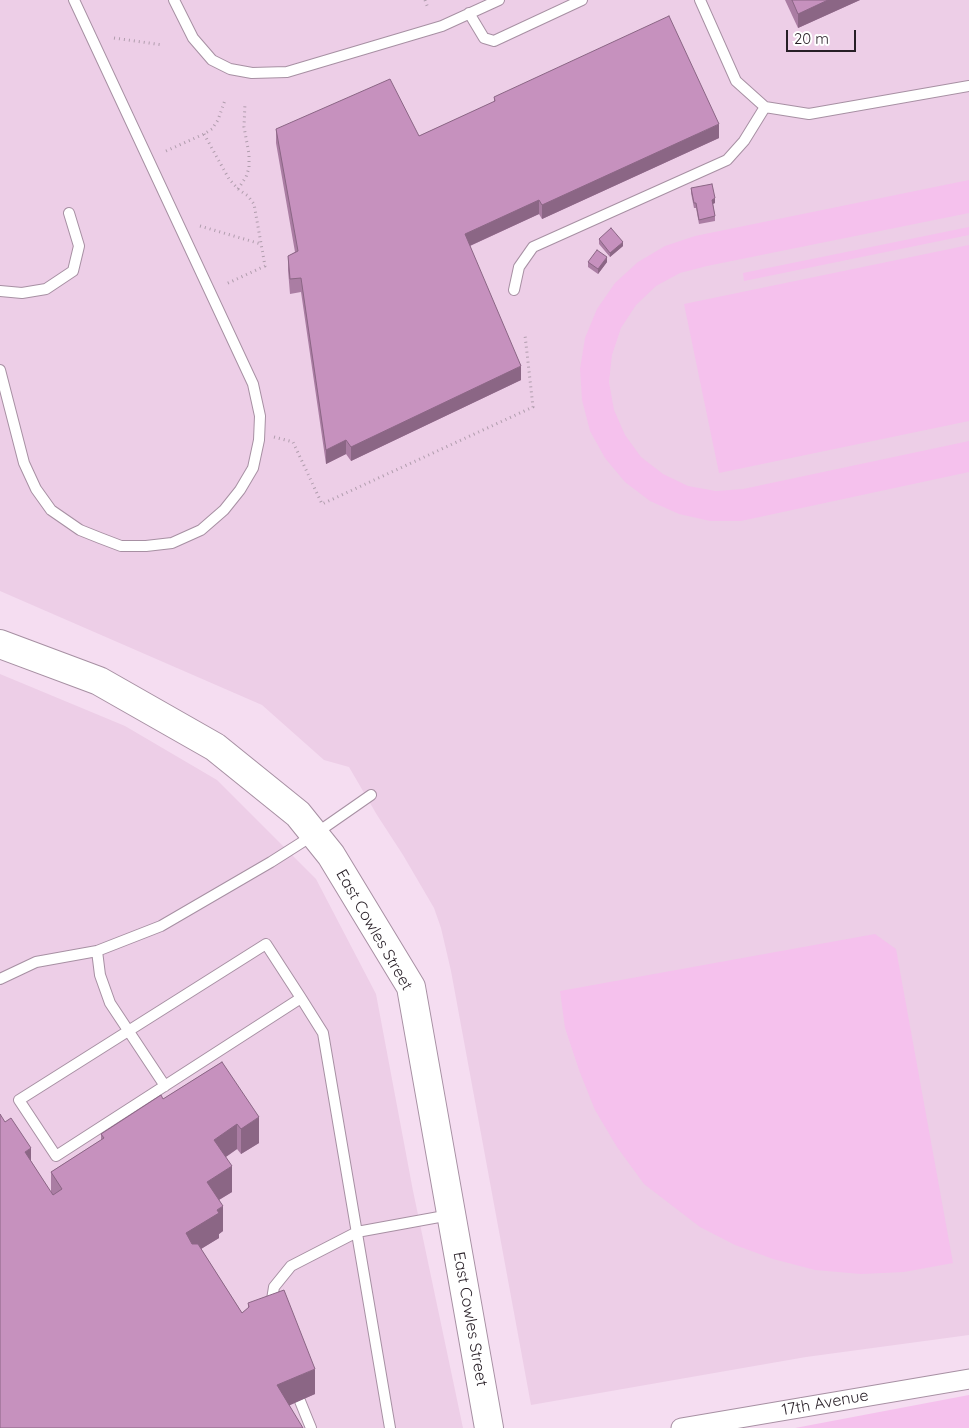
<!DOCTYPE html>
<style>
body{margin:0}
#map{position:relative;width:969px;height:1428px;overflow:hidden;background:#f5ddf1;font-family:Quicksand,sans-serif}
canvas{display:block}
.scale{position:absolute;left:786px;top:30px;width:70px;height:22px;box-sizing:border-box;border:2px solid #271e26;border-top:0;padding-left:6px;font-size:15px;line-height:18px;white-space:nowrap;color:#271e26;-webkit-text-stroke:4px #fff;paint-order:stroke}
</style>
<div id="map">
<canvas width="969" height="1428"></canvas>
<div class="scale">20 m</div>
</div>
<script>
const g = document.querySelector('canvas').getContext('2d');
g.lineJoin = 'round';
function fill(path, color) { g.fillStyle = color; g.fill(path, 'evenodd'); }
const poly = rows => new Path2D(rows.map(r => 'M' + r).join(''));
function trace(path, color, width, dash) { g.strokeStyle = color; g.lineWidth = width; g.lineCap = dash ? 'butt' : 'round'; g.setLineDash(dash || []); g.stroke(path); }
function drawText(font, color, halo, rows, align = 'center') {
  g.font = font + ' Quicksand,sans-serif'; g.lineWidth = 4; g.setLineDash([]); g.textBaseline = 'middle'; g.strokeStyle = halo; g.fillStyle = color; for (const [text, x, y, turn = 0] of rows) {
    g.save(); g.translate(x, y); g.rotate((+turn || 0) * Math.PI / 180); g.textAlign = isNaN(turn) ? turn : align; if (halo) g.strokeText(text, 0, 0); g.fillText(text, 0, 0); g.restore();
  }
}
fill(poly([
 [0,0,969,0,969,1335,806,1357,531,1405,451,971,441,928,434,908,403,855,377,815,349,767,324,760,262,705,0,591],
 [0,674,125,726,217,780,316,879,376,994,413,1191,463,1428,0,1428]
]), '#edcee7');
fill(poly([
 [969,180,969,213,707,266,680,273,656,286,636,305,621,328,612,355,609,382,614,410,625,435,641,457,663,474,688,486,716,491,743,489,969,441,969,472,741,521,710,521,679,514,650,501,625,482,605,458,590,431,582,400,580,369,585,338,597,309,615,283,638,262,665,246,695,236],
 [969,227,969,235,744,281,743,273],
 [969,245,969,421,719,473,684,304],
 [875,934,896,949,953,1263,904,1272,861,1274,815,1270,773,1259,735,1245,700,1227,644,1184,617,1147,595,1110,579,1070,565,1028,560,991],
 [969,1395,969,1428,795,1428]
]), '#f5c1ed');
const lane = poly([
 [174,0,193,38,212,60,230,69,252,73,287,72,442,26,499,0],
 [700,0,736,81,765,107,809,114,969,86],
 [469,13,484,38,494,41,582,0],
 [514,290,519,267,533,247,727,160,744,141,765,107],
 [0,291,22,293,46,289,73,271,79,246,69,213],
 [0,370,24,463,36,489,51,510,80,530,100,538,121,546,146,546,172,543,201,530,224,510,240,490,253,468,259,440,260,416,253,384,74,0],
 [97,951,100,975,110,1003,165,1086],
 [0,979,36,962,97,951,161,926,271,862,315,834,371,795],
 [301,998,56,1156,19,1100,266,944,301,998,323,1033,390,1428],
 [271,1306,274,1287,291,1266,357,1232,450,1215],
 [300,1401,311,1428]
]);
const street = poly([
 [681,1428,969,1379]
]);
const secondary = poly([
 [0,644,99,681,215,747,298,814,331,855,411,987,489,1428]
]);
trace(lane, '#a790a3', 12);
trace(street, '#a790a3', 21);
trace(secondary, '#a790a3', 30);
trace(poly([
 [425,0,428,8],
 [114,38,163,45],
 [204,134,229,179,238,189,248,196,254,204,265,266,226,284],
 [166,151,204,134,212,129,218,120,225,100],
 [238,189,246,177,249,168,249,154,244,127,245,103],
 [200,226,261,244],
 [274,437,293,442,322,504,533,407,525,335]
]), '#b09dad', 3, [1, 4]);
trace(lane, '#fff', 10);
trace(street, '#fff', 19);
trace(secondary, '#fff', 28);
fill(poly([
 [785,0,860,0,798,28],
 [494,97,719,138,542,219,539,214,470,246,521,380,351,461,346,454,326,464,301,292,290,294,288,270,288,256,295,252,276,143,276,129,419,136,494,102],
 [691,188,715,203,713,204,715,216,715,221,699,224,696,208,694,208,691,193],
 [599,239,623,246,610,257,599,244],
 [588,262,607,262,598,274,588,267],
 [222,1062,259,1143,241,1154,237,1149,226,1157,232,1192,219,1200,223,1231,219,1234,219,1238,201,1249,242,1313,248,1308,248,1303,315,1394,289,1405,0,1428,31,1161,51,1193,51,1172,101,1140,101,1134,163,1099]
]), '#aa7da3');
fill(poly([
 [828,0,860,0,798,28,798,14],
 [719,124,719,138,542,219,542,205],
 [715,198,715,203,712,204,712,200],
 [539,200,539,214,465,248,465,234],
 [623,242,623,246,610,257,610,253],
 [607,257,607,262,598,274,598,269],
 [521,366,521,380,351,461,351,447],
 [346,440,346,454,326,464,326,450],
 [259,1117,259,1143,241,1154,241,1129],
 [237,1124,237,1149,214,1165,214,1140],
 [31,1148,31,1174,25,1152],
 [232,1166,232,1192,207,1207,207,1182],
 [223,1206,223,1231,219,1234,219,1238,186,1258,186,1233],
 [315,1369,315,1394,277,1411,277,1385]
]), '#8b6685');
const building = poly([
 [792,0,828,0,798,14,792,0],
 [669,16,719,124,542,205,539,200,465,234,521,366,351,447,346,440,326,450,301,278,290,279,288,256,298,251,276,129,390,79,419,136,495,101,494,97,669,16],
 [712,184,715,198,712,200,715,216,699,220,696,203,694,203,691,188,712,184],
 [611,228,623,242,610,253,599,239,611,228],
 [597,250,607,257,598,269,588,262,597,250],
 [222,1062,259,1117,241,1129,237,1124,214,1140,232,1166,207,1182,223,1206,217,1210,219,1213,186,1233,192,1244,198,1244,242,1313,249,1307,248,1303,284,1290,315,1369,277,1385,303,1428,0,1428,0,1114,5,1122,11,1118,31,1148,25,1152,53,1195,62,1189,51,1172,104,1138,101,1134,161,1095,163,1099,222,1062]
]);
fill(building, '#c691be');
trace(building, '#8b6685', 1);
drawText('16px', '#271e26', '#fff', [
 ["East Cowles Street",374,930,60],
 ["East Cowles Street",470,1319,80],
 ["17th Avenue",825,1403,-10]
]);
</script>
